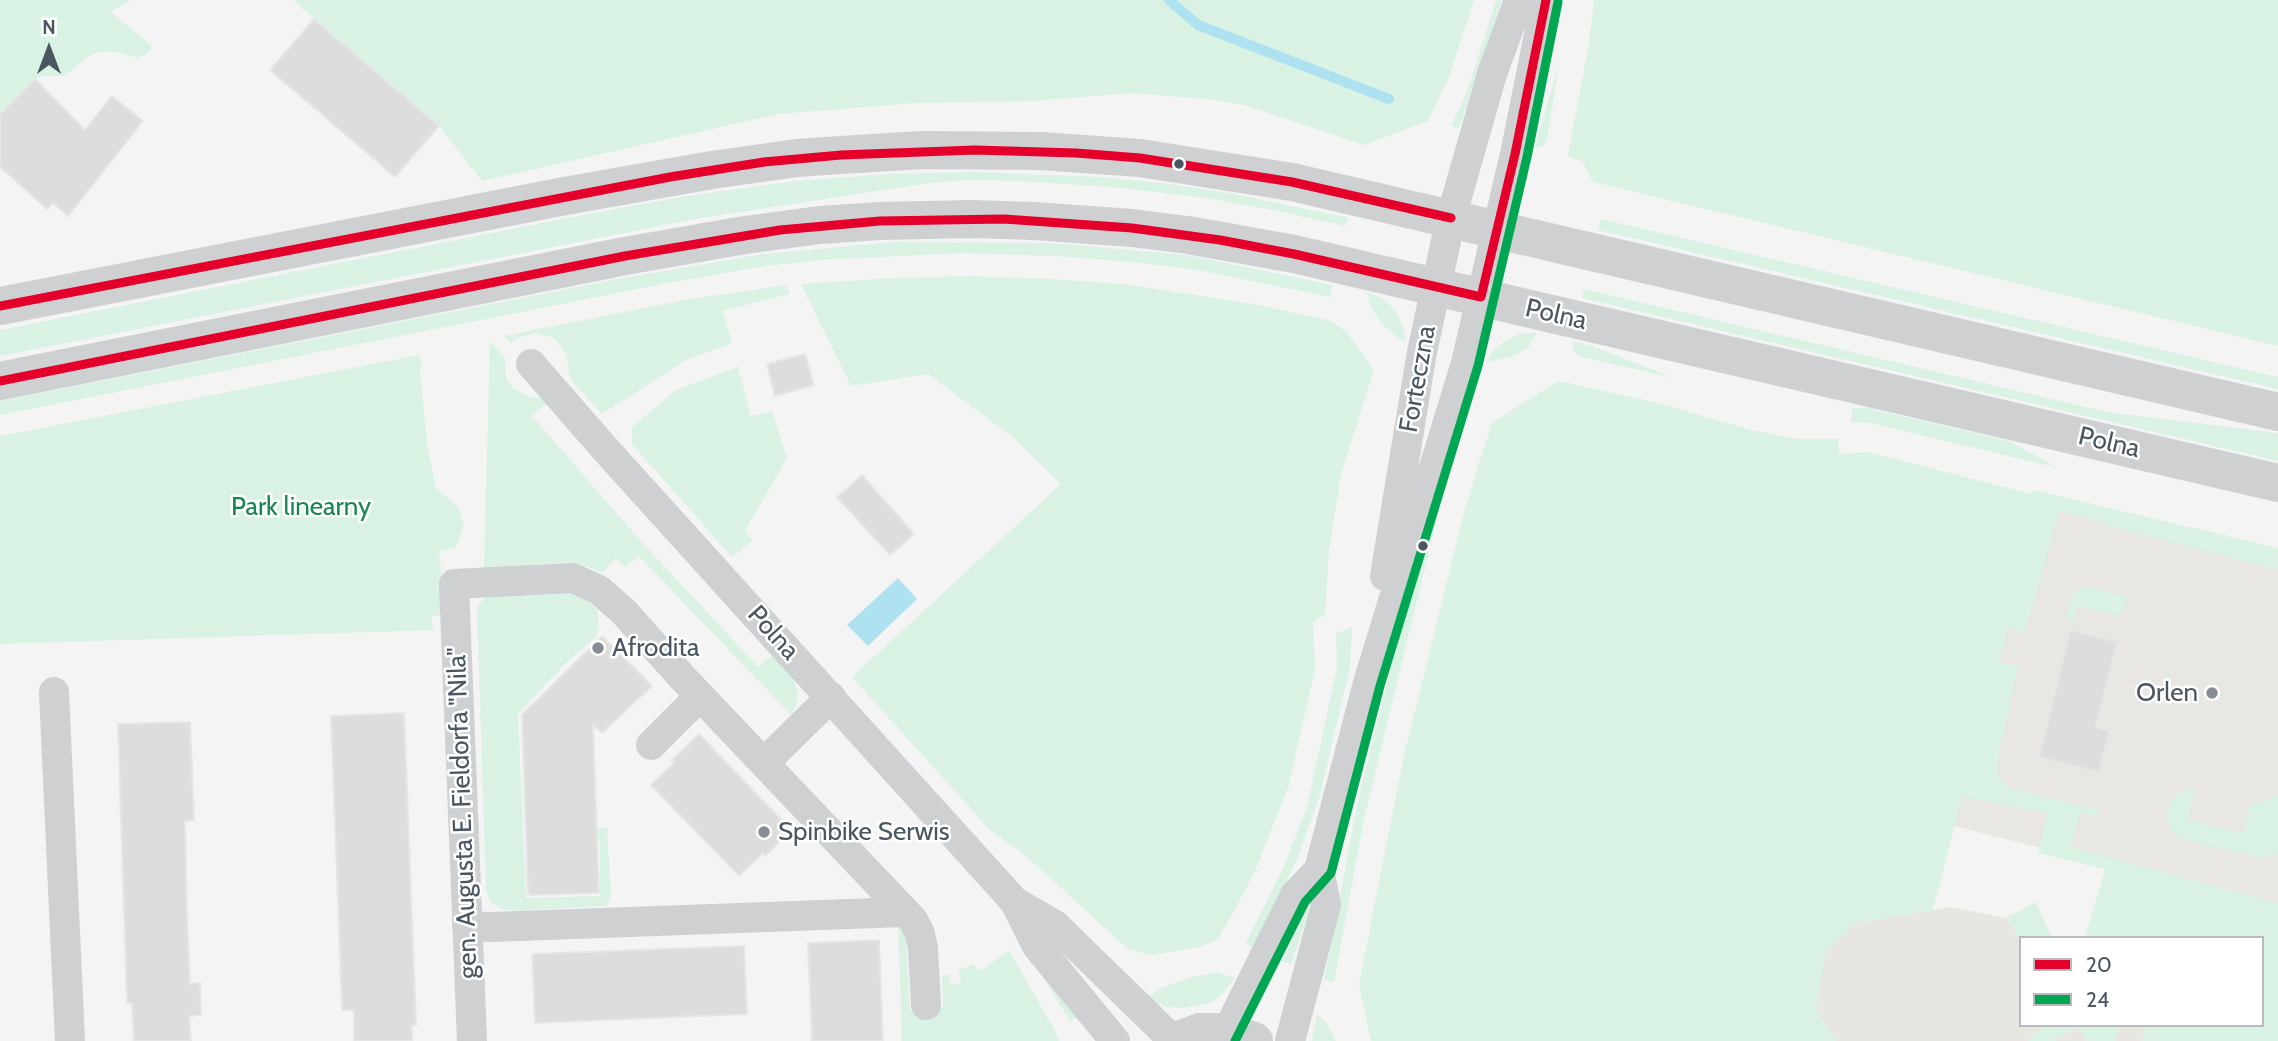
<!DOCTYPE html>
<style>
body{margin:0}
#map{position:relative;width:2278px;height:1041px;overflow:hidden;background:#f4f4f4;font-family:Cabin,sans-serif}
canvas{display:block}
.legend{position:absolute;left:2019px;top:936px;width:245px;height:91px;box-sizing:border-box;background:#fff;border:2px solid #b7bbc0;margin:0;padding:9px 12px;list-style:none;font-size:21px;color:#4a5661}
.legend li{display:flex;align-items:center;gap:14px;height:35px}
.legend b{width:35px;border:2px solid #b7bbc0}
.north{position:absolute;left:14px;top:14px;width:70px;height:70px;-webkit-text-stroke:5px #fff;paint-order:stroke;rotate:0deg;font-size:19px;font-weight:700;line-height:28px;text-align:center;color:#4a5661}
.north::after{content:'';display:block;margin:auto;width:24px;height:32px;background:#4a5661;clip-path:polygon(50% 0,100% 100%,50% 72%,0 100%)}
</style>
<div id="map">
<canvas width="2278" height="1041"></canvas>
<ul class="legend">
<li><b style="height:9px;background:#e4002b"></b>20</li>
<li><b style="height:9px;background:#00a651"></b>24</li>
</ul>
<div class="north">N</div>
</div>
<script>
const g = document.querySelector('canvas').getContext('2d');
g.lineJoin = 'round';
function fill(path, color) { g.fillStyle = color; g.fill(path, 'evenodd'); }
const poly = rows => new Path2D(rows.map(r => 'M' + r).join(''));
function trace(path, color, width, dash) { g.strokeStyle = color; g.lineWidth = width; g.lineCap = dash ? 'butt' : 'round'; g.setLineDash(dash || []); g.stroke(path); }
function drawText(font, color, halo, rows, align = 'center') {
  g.font = font + ' Cabin,sans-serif'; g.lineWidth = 5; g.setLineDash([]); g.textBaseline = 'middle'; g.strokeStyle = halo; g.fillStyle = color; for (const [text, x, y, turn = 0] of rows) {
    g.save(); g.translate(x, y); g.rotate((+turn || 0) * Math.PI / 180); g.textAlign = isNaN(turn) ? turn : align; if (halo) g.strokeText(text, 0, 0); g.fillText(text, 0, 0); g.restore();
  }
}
fill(poly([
 [2033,494,2278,553,2278,908,1954,826]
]), '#e8e7e3');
fill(poly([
 [0,0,130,0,111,12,152,46,149,52,137,58,121,53,104,51,92,54,64,76,45,76,37,78,0,112],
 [293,0,1474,0,1449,77,1428,121,1364,145,1245,105,1207,99,1131,93,1031,101,918,103,778,114,482,181,439,126],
 [1496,0,1502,0,1459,128,1451,126,1468,89],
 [1594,0,2278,0,2278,346,1593,182,1582,161,1568,156,1588,49],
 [1559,64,1547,140,1543,146,1534,149],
 [972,172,1101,177,1169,184,1230,193,1348,218,1346,226,1269,209,1199,197,1111,187,1021,181,964,180,929,183,695,219,0,356,0,330,593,213,687,196,796,181,889,174],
 [1601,219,2278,377,2278,389,1598,230],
 [894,242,1053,243,1186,255,1333,285,1330,297,1198,270,1134,262,1053,256,963,253,820,260,766,266,668,283,0,415,0,401,623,278,763,254],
 [970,276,1054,279,1131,285,1259,305,1328,320,1345,330,1374,370,1341,474,1329,550,1325,615,1313,622,1315,670,1288,788,1255,871,1231,917,1217,939,1201,947,1151,955,1128,949,1027,857,989,829,852,677,1061,484,1014,438,928,374,851,386,801,284,896,278],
 [787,285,789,294,723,311,732,343,686,360,602,414,570,379,566,354,554,338,534,333,516,339,511,344,504,336,684,300],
 [1584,289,2107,412,2278,433,2278,461,1582,298],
 [1367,292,1384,299,1395,310,1402,325,1406,340,1398,338,1382,324,1371,308],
 [1528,333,1537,333,1528,348,1514,356,1487,362,1491,353,1504,342,1519,334],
 [490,341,505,358,506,379,513,388,530,397,552,399,532,416,639,539,758,667,774,654,791,669,798,694,796,706,791,715,639,556,625,567,616,558,602,573,587,566,569,562,484,569],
 [1573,341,1595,347,1674,378,1578,356,1573,349],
 [419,355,422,365,420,369,427,444,436,488,458,507,464,526,455,548,439,551,443,593,442,615,432,616,433,630,0,644,0,436],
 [738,367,751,416,772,411,787,458,745,531,753,541,732,557,632,444,632,427,676,390],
 [1558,381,1658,403,1751,430,1798,439,1838,439,1839,454,1867,452,2032,494,2033,490,2278,548,2278,570,2104,525,2103,522,2059,511,2025,633,2008,628,1999,662,2018,667,1997,763,1998,774,2004,783,2012,789,2099,810,2099,817,2080,813,2071,847,2278,903,2278,1041,2142,1041,2145,1025,2262,1025,2262,938,2085,938,2105,869,2038,853,2047,813,1962,797,1899,1041,1371,1041,1359,984,1403,760,1465,508,1492,423],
 [1852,408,1867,408,2009,441,2058,468,1871,423,1851,422],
 [1442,497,1364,819,1334,982,1324,980,1359,796,1413,578],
 [2087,586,2128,596,2121,616,2077,606,2074,620,2065,617,2073,594],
 [565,592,583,597,597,609,599,626,596,637,567,662,518,714,526,898,600,896,600,839,595,838,595,829,607,828,611,895,608,904,603,906,514,911,501,909,491,902,486,890,477,607,487,595],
 [1352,627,1350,667,1320,795,1297,860,1253,948,1246,943,1284,866,1307,807,1337,667,1336,634],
 [2195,788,2188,820,2243,833,2250,803,2259,803,2278,795,2278,854,2258,857,2182,840,2176,836,2168,825,2168,808,2178,793,2187,789],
 [2036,902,2052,938,2021,938,2021,941,2006,918],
 [1308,906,1310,910,1291,964,1282,962],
 [898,923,905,923,910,1011,943,1008,942,975,949,975,952,986,961,982,958,971,972,964,981,971,1009,950,1055,1031,1059,1041,902,1041],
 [1017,934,1079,1015,1070,1021],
 [1217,972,1235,978,1224,992,1211,1003,1183,1008,1166,1007,1146,999,1161,988,1189,978],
 [1317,1015,1326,1022,1336,1041,1312,1041],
 [2044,1025,2122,1025,2115,1041,2087,1041,2077,1027,2055,1039,2056,1041,2028,1041]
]), '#d9f2e3');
fill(poly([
 [1951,907,2006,918,2021,941,2021,1025,2044,1025,2028,1041,1837,1041,1816,1009,1826,952,1856,923],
 [2122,1025,2145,1025,2142,1041,2115,1041],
 [2077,1027,2087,1041,2056,1041,2055,1039]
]), '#e7e6e1');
fill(poly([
 [898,578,917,599,868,646,847,625]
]), '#aee2f0');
trace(poly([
 [1169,0,1198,25,1389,99]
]), '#aee2f0', 10);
const building = poly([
 [314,19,439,126,395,177,270,70,314,19],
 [35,79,85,130,112,96,143,121,68,216,53,203,47,209,0,167,0,114,35,79],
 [805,354,814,385,775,396,767,364,805,354],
 [862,475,914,534,890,555,837,497,862,475],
 [2070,630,2117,642,2096,727,2110,731,2099,772,2039,757,2070,630],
 [602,636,652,686,602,733,593,725,599,893,528,895,522,715,602,636],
 [404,713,416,1025,412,1025,412,1041,354,1041,354,1010,342,1010,331,716,404,713],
 [190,722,194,820,185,821,187,918,190,984,200,983,201,1015,189,1016,191,1041,134,1041,132,1003,127,1003,118,724,190,722],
 [699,734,791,830,765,856,763,853,739,876,651,785,675,762,672,760,699,734],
 [879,940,883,1041,812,1041,808,943,879,940],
 [744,946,747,1014,535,1023,532,954,744,946]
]);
fill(building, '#ddddde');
trace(building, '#e5e6e7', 2);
trace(poly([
 [531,364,606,450,1015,902],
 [1385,576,1422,352,1451,218,1492,74,1519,0],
 [54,692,70,1041],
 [651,745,700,696],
 [764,763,831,697],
 [467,926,492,927,904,912],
 [1227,1032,1295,895,1319,870,1368,683,1466,363,1515,154,1546,0],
 [472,1041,454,584,573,578,599,590,624,612,681,676,913,920,920,934,923,948,926,1005],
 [1115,1041,1037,946,1015,902,1055,925,1174,1041],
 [1290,1041,1326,905,1319,870]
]), '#ced0d2', 30);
trace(poly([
 [0,306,565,196,712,170,797,158,841,155,922,150,1040,151,1140,158,1292,182,2278,412],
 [0,381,625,256,745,235,820,225,880,221,972,219,1034,221,1132,228,1188,235,1294,254,2278,483],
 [1176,1041,1200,1032,1227,1032,1254,1041]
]), '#ced0d2', 38);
trace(poly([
 [1481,297,1515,154,1546,0],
 [0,306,670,177,764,162,841,155,975,150,1076,153,1140,158,1292,182,1451,218],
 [0,381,625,256,780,230,880,221,1004,219,1132,228,1220,240,1294,254,1481,297]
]), '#e4002b', 9);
trace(poly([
 [1235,1041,1305,902,1331,873,1380,686,1478,366,1527,157,1558,2]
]), '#00a651', 9);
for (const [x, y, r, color] of [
 [1179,164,6,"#4a5661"],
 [1423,546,6,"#4a5661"],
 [598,648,7,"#868d94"],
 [2212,693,7,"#868d94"],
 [764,832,7,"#868d94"]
]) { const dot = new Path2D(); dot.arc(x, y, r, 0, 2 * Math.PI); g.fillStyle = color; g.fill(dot); trace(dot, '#fff', 2.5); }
drawText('26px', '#4a5661', '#fff', [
 ["Polna",1556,315,13],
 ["Forteczna",1418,379,-80],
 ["Polna",2109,443,13],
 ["Polna",773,633,48],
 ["gen. Augusta E. Fieldorfa \"Nila\"",463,813,-92]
]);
drawText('26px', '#17864f', '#fff', [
 ["Park linearny",301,507]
]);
drawText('26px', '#4a5661', '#fff', [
 ["Afrodita",612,648],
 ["Orlen",2198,693,"right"],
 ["Spinbike Serwis",778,832]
], 'left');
</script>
